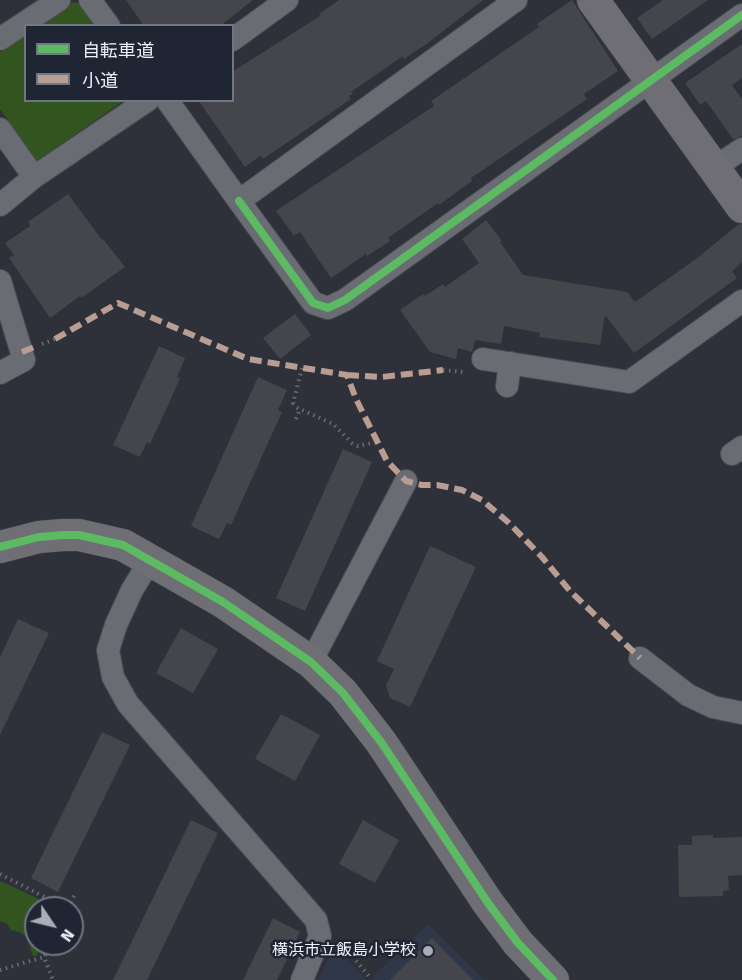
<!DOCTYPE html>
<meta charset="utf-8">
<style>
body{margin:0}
#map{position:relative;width:742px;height:980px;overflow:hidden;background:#2e3139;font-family:"Fira Sans","Noto Sans JP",sans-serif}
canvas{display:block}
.legend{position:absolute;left:24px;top:24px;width:210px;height:78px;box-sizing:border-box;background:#1f2533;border:2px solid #717683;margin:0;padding:8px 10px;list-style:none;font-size:18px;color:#ecf0fa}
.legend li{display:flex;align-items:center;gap:12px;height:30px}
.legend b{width:30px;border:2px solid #717683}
.north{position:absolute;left:24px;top:896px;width:60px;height:60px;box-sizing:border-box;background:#1f2533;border:2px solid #717683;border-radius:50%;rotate:125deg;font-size:16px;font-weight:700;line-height:24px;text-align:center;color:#ecf0fa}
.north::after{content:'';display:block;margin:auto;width:21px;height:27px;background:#aaadb6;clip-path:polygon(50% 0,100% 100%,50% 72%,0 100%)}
</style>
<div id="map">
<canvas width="742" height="980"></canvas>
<ul class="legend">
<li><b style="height:8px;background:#5cba63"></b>自転車道</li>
<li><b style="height:8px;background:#b99d93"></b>小道</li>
</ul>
<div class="north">N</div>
</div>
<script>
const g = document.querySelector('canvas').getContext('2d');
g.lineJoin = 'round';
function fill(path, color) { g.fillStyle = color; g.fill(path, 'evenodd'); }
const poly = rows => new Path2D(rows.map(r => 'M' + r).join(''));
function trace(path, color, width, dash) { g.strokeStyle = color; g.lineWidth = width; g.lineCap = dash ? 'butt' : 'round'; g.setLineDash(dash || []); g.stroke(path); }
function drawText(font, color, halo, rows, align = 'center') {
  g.font = font + ' "Fira Sans","Noto Sans JP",sans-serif'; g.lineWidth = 5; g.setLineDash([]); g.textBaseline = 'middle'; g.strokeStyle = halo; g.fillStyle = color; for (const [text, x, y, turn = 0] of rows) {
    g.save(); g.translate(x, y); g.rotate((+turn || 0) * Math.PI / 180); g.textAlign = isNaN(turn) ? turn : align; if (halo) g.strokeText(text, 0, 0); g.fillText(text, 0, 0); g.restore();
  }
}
fill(poly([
 [428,924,484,980,370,980],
 [337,949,366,980,318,980,332,952]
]), '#2f3749');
fill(poly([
 [70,2,81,3,96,26,37,26],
 [25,34,26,100,123,101,37,161,0,109,0,52],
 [0,881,37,898,49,908,36,908,36,944,46,944,36,956,33,956,27,938,22,933,11,930,7,924,0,921]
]), '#32541f');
fill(poly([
 [126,0,253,0,220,26,144,26],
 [339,0,483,0,428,43,404,59,403,56,351,92,353,94,349,96,351,99,332,112,263,159,260,156,245,167,198,100,232,100,232,72,320,16,319,14],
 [572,0,618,71,584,94,587,99,471,178,472,181,439,205,438,203,388,238,390,241,367,256,366,254,331,278,300,232,294,236,276,211,434,106,431,101,539,27,537,24],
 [663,0,708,0,652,39,637,18],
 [742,44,742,78,732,85,742,99,742,136,733,139,706,101,700,105,685,83],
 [68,194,102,240,103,239,125,267,81,298,80,296,50,318,9,258,14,255,5,243,30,226,28,222],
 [486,220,502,241,500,242,523,275,627,292,635,302,696,259,739,224,742,225,742,262,732,271,737,278,634,353,605,315,600,345,539,337,540,333,504,326,501,344,475,340,472,352,458,348,456,359,430,352,400,310,423,294,425,296,443,284,445,287,479,263,462,239],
 [295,314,311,335,280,359,263,338],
 [159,346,185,358,177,377,180,378,170,401,150,444,147,442,140,457,113,445],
 [258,377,287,390,278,410,282,412,231,525,227,523,219,539,191,526],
 [343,449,372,462,305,611,276,598],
 [430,546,476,567,410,707,390,698,386,685,394,669,377,661],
 [18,619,49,633,0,735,0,657],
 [181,628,218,649,193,693,156,673],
 [281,714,320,735,295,781,255,759],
 [102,732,130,745,58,892,31,878],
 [191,820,218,833,147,980,113,980],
 [363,820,399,840,375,883,339,864],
 [713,835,713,838,742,837,742,875,728,876,729,890,723,891,723,896,679,897,678,845,692,845,692,836],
 [273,918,300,932,277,980,243,980],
 [432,938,473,980,390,980]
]), '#45464c');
const street = poly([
 [90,0,109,26],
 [0,39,59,0],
 [232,40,287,0],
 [167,100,239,201,516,0],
 [0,129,34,177],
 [714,168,742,149],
 [239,201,313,303,328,308,345,300,742,15],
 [0,205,34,177,148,100],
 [0,281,24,360,0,373],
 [483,359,629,382,742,301],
 [507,386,510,363],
 [732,454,742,447],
 [150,561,132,590,116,625,108,650,113,677,128,704,316,920,320,936,302,980],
 [640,658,688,695,713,707,742,713],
 [311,662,406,481]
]);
const secondary = poly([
 [593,0,742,207],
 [0,547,39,537,63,535,79,535,123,545,223,602,311,662,343,693,381,742,488,903,518,943,553,980]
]);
trace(street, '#4a4d54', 24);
trace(secondary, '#4a4d54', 33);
trace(poly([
 [42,344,55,339],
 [302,368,293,403,298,408,333,424,352,443,358,446,376,442],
 [443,370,463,372],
 [296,419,300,409],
 [0,874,66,908],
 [68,908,75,894],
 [341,942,371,979],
 [51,944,44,957,53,980],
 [0,970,44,957]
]), '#6a6c71', 4, [1.5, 4.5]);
trace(street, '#6a6c73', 22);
trace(secondary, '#6f6e74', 32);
trace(poly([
 [55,339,118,303,248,359,347,375,356,399,387,461,406,481,422,485,437,485,462,490,482,500,509,523,542,557,570,591,640,658],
 [22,352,37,346],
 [347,375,382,377,443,370]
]), '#b99d93', 6, [12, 6]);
trace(poly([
 [239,201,313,303,328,308,345,300,742,15],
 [0,547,39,537,63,535,79,535,123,545,223,602,311,662,343,693,381,742,488,903,518,943,553,980]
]), '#5cba63', 8);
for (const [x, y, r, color] of [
 [428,951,6,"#aaadb6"]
]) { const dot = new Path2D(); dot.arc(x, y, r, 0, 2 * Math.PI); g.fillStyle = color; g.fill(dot); trace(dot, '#1f2533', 2); }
drawText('16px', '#ecf0fa', '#1f2533', [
 ["横浜市立飯島小学校",416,951]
], 'right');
</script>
